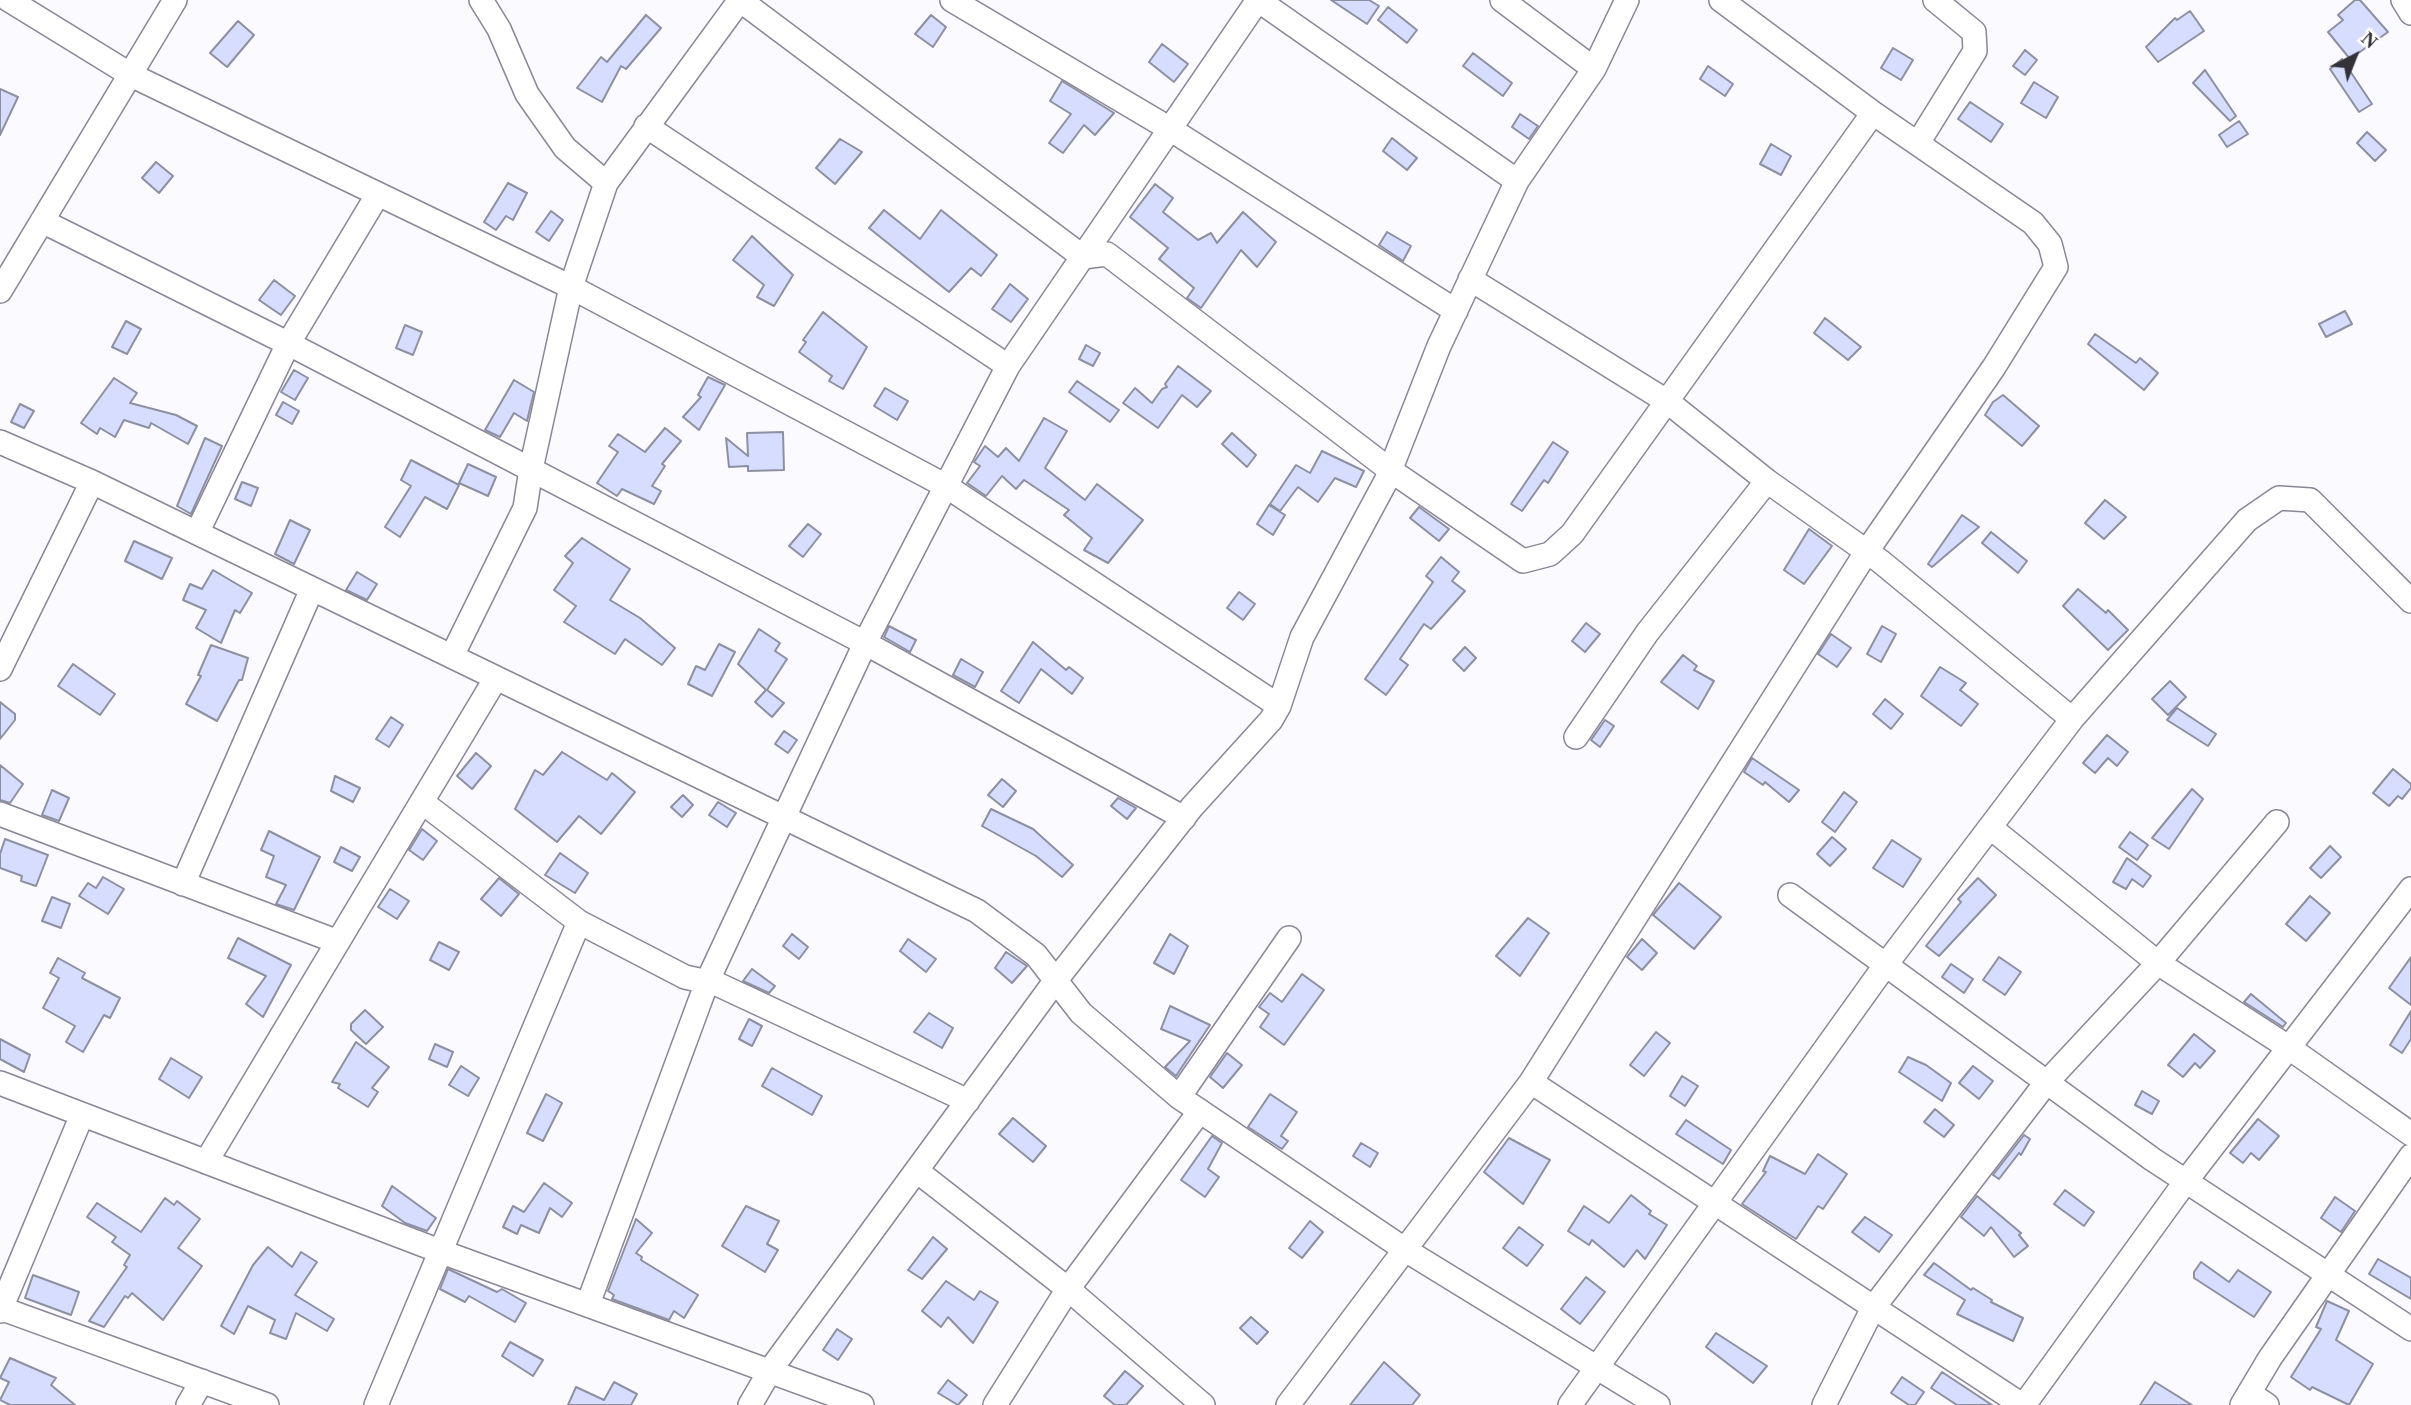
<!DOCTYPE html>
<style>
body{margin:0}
#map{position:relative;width:2411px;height:1405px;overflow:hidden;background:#fbfafe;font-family:"Times New Roman",serif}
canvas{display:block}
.north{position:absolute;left:2320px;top:21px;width:70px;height:70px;-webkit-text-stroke:5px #fff;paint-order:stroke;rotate:42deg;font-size:19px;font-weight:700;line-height:28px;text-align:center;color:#333139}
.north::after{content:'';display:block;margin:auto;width:24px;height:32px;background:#333139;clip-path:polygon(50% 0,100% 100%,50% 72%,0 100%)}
</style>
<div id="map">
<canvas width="2411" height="1405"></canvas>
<div class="north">N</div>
</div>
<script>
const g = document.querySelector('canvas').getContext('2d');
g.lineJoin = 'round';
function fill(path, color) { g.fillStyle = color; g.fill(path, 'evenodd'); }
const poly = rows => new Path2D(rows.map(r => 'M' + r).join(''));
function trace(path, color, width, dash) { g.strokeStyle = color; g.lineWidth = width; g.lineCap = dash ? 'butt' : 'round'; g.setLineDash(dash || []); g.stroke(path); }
const building = poly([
 [1331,0,1369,0,1379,6,1367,24,1331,0],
 [2355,0,2360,0,2388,32,2350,59,2328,32,2343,20,2338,15,2355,0],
 [1388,7,1417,30,1407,43,1378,20,1388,7],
 [2190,11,2204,31,2158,62,2146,47,2175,18,2177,20,2190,11],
 [646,15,661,28,626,69,621,66,602,102,577,88,601,57,607,62,646,15],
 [931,15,946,27,933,47,915,34,931,15],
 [238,21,254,35,227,67,210,53,238,21],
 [1162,44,1188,64,1174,82,1149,62,1162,44],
 [1893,48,1913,60,1901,80,1881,68,1893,48],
 [2025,50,2037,60,2025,75,2013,66,2025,50],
 [1473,53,1512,83,1503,96,1463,66,1473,53],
 [2342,59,2372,104,2359,112,2330,69,2342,59],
 [1708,66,1733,84,1725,96,1700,79,1708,66],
 [2205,70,2236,116,2230,121,2193,83,2205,70],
 [1062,81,1114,113,1095,135,1084,125,1063,153,1049,143,1071,114,1050,101,1062,81],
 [2034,82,2058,97,2046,118,2021,103,2034,82],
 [0,89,18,97,0,135,0,89],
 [1970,102,2003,124,1991,142,1958,119,1970,102],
 [1520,114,1538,126,1529,139,1512,127,1520,114],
 [2239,121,2248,134,2227,147,2219,135,2239,121],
 [2367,132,2386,150,2375,161,2357,143,2367,132],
 [1392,138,1417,158,1407,170,1383,151,1392,138],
 [840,139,862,152,835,184,816,168,840,139],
 [1771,144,1791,156,1781,175,1760,164,1771,144],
 [156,162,173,176,159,193,142,178,156,162],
 [508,183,527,193,513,220,506,216,496,230,484,222,508,183],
 [1155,184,1173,198,1163,212,1198,240,1211,233,1217,243,1243,212,1276,242,1257,267,1241,250,1201,308,1187,298,1194,288,1159,259,1168,248,1130,217,1155,184],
 [884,210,920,239,941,210,997,255,981,276,971,268,949,292,869,228,884,210],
 [551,211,563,220,549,241,536,232,551,211],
 [1387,232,1411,246,1403,261,1379,245,1387,232],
 [752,236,793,275,774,306,757,297,764,285,733,260,752,236],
 [274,280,295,296,281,315,259,300,274,280],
 [1010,284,1028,299,1011,322,992,309,1010,284],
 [2345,311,2352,324,2326,337,2319,324,2345,311],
 [823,312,867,347,843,389,829,381,832,376,799,352,806,342,803,340,823,312],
 [1825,318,1861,347,1848,360,1814,333,1825,318],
 [126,321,141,329,127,354,112,347,126,321],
 [405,325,422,332,413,355,396,348,405,325],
 [2095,334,2136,363,2140,358,2158,373,2144,390,2088,344,2095,334],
 [1086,345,1100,353,1093,366,1079,359,1086,345],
 [1178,366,1211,391,1197,407,1182,395,1158,428,1123,403,1135,388,1152,403,1162,389,1167,387,1165,384,1178,366],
 [294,370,308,378,295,400,281,392,294,370],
 [708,377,725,385,699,430,683,417,701,397,698,395,708,377],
 [114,378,137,393,130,403,176,415,197,426,188,444,151,423,149,428,124,420,115,437,100,428,97,434,81,423,114,378],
 [514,380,534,392,527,421,514,413,500,437,485,430,514,380],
 [1077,381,1119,410,1110,422,1069,392,1077,381],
 [885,388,908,401,897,420,874,406,885,388],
 [2003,395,2039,426,2022,446,1985,415,1993,402,2003,395],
 [283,402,299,411,292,424,276,415,283,402],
 [20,404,34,411,24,428,11,422,20,404],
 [1044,418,1067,431,1045,468,1085,500,1097,484,1143,520,1108,563,1084,550,1092,538,1064,515,1069,510,1024,480,1016,489,1002,476,986,496,967,483,980,466,974,462,985,446,998,457,1006,448,1019,461,1044,418],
 [665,428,681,441,662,464,665,466,652,486,661,491,654,504,622,489,617,496,597,483,618,452,609,446,618,434,645,452,665,428],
 [783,432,784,470,748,471,748,466,729,467,726,438,748,456,747,433,783,432],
 [1232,433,1256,455,1247,467,1222,444,1232,433],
 [205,438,222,446,191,514,177,506,205,438],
 [1553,442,1568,452,1548,483,1544,480,1522,511,1511,504,1553,442],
 [1322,451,1364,471,1356,487,1335,478,1318,502,1298,487,1280,511,1270,504,1296,465,1310,473,1322,451],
 [411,460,459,485,447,509,425,497,400,537,385,527,411,486,401,480,411,460],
 [468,464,496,477,488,496,459,483,468,464],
 [242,482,258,488,251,506,235,499,242,482],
 [2105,500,2126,517,2104,539,2085,523,2105,500],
 [1269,505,1285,515,1273,535,1257,524,1269,505],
 [1419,507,1449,529,1439,541,1410,518,1419,507],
 [1962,515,1979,527,1932,567,1928,564,1962,515],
 [290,520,310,530,294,564,275,554,290,520],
 [808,524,821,534,803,557,789,546,808,524],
 [1809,529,1832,546,1804,584,1784,570,1809,529],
 [1991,532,2027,561,2018,573,1982,543,1991,532],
 [582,538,630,569,610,600,640,618,675,648,662,665,625,639,615,654,564,622,576,606,554,590,573,563,565,556,582,538],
 [134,541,172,558,162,579,125,561,134,541],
 [1441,557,1459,572,1452,581,1465,591,1431,629,1424,624,1400,659,1408,665,1386,695,1365,679,1433,582,1426,576,1441,557],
 [213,570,252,593,240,613,235,610,221,643,196,628,206,610,183,600,190,584,202,589,213,570],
 [357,572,377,584,367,600,346,590,357,572],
 [2078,589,2106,613,2108,610,2128,630,2108,650,2063,606,2078,589],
 [1239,592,1255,604,1243,620,1227,608,1239,592],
 [1586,623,1600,634,1585,652,1572,641,1586,623],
 [889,626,916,640,910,652,884,637,889,626],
 [1882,626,1896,634,1881,662,1867,654,1882,626],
 [759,629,780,643,775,651,787,659,767,690,784,703,772,717,755,702,766,690,738,664,759,629],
 [1831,634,1851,648,1837,667,1818,654,1831,634],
 [1033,642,1066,670,1069,667,1083,678,1072,694,1041,669,1019,703,1001,691,1033,642],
 [719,644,735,652,712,696,688,684,696,666,705,670,719,644],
 [211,645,248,658,242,680,239,680,217,721,186,704,201,676,198,675,211,645],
 [1465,647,1476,658,1464,671,1453,660,1465,647],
 [1683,655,1697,666,1694,670,1714,681,1698,709,1661,682,1683,655],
 [961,659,983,672,975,687,953,675,961,659],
 [73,664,115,694,100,715,58,686,73,664],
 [1940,667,1966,683,1960,690,1978,704,1961,726,1921,696,1940,667],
 [2170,681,2186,697,2168,715,2152,699,2170,681],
 [1885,699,1903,714,1891,729,1873,714,1885,699],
 [0,702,15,714,15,720,0,739,0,702],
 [2177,708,2216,734,2208,746,2167,720,2177,708],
 [391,717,403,725,389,747,376,739,391,717],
 [1605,720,1614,726,1600,747,1591,740,1605,720],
 [784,731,797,740,788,753,775,744,784,731],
 [2107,735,2128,752,2117,766,2108,758,2095,773,2083,763,2107,735],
 [562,752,607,780,612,773,635,792,601,834,579,816,557,842,515,809,535,770,543,775,562,752],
 [476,753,491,766,472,789,457,776,476,753],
 [1752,758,1799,790,1789,802,1765,782,1763,785,1744,772,1752,758],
 [0,765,23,784,10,803,0,800,0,765],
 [2393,769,2411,784,2411,788,2402,799,2398,796,2389,806,2373,793,2393,769],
 [335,776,360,788,353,802,331,791,335,776],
 [1002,779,1016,791,1003,807,988,795,1002,779],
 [2192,789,2203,799,2169,849,2152,838,2192,789],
 [52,790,69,798,59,821,42,815,52,790],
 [1844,792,1857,802,1835,832,1822,822,1844,792],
 [683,795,693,805,682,817,671,807,683,795],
 [1118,798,1136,808,1127,819,1111,806,1118,798],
 [718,802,736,813,727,827,709,815,718,802],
 [991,809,1033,829,1073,865,1062,877,1036,856,982,826,991,809],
 [422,829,437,841,423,860,409,850,422,829],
 [269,831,320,857,294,910,276,904,286,885,266,877,274,856,261,850,269,831],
 [2130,832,2148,845,2137,860,2119,847,2130,832],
 [1832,837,1846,849,1830,866,1817,854,1832,837],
 [5,839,48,855,36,886,21,881,22,876,0,868,0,854,5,839],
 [1892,840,1921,859,1903,887,1873,868,1892,840],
 [2330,846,2341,857,2321,878,2310,868,2330,846],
 [341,847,360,857,352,871,334,862,341,847],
 [560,853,588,873,575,893,545,875,560,853],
 [2127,858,2151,876,2143,887,2132,879,2126,889,2113,882,2127,858],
 [103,877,124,889,108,914,79,896,88,883,96,888,103,877],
 [499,878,519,894,501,916,481,899,499,878],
 [1978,878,1996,895,1939,956,1926,946,1961,902,1958,899,1978,878],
 [1679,883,1721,917,1694,949,1653,915,1679,883],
 [390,889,409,901,397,919,378,907,390,889],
 [2310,896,2330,913,2306,941,2286,924,2310,896],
 [52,897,70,904,61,928,42,921,52,897],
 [1528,918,1549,933,1520,976,1496,956,1528,918],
 [792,934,808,947,799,959,783,946,792,934],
 [1170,934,1188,946,1174,974,1154,963,1170,934],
 [238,938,291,965,263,1017,246,1004,266,976,228,958,238,938],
 [908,939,936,959,926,972,900,951,908,939],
 [1642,939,1657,953,1642,970,1627,957,1642,939],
 [439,942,459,952,449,970,430,960,439,942],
 [1006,952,1027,966,1012,983,995,968,1006,952],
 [1999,957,2021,972,2005,995,1983,980,1999,957],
 [2411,957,2411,1005,2389,988,2411,957],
 [58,958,85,973,82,978,120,998,110,1018,104,1015,83,1052,66,1042,75,1026,43,1008,59,978,50,973,58,958],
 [1951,964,1973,979,1964,993,1942,977,1951,964],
 [752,969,775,986,769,993,743,981,752,969],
 [1302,974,1324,990,1284,1045,1260,1027,1269,1014,1259,1007,1270,993,1282,1002,1302,974],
 [2251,994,2286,1023,2283,1027,2244,1002,2251,994],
 [1170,1006,1210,1025,1176,1076,1165,1067,1190,1041,1161,1029,1170,1006],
 [365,1010,383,1027,366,1044,351,1030,351,1024,365,1010],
 [2411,1011,2411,1039,2402,1053,2390,1045,2411,1011],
 [929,1013,953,1028,942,1048,914,1032,929,1013],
 [749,1019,762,1026,752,1046,739,1039,749,1019],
 [1656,1032,1670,1043,1644,1076,1630,1065,1656,1032],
 [2194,1034,2215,1051,2200,1068,2195,1063,2183,1077,2168,1065,2194,1034],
 [0,1039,30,1055,24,1072,0,1059,0,1039],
 [356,1042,389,1067,372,1088,378,1092,368,1107,338,1088,340,1084,332,1082,356,1042],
 [435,1044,453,1052,447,1067,429,1059,435,1044],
 [1227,1053,1242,1065,1223,1088,1210,1077,1227,1053],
 [1908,1057,1926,1065,1951,1083,1942,1101,1899,1072,1908,1057],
 [171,1058,202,1077,189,1098,159,1079,171,1058],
 [461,1066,479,1078,468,1096,449,1085,461,1066],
 [1973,1066,1993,1081,1979,1099,1959,1083,1973,1066],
 [772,1068,822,1096,812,1115,762,1086,772,1068],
 [1682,1076,1698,1086,1685,1106,1670,1096,1682,1076],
 [2142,1091,2159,1101,2152,1114,2135,1105,2142,1091],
 [546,1094,562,1103,543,1141,527,1133,546,1094],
 [1270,1094,1297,1112,1281,1136,1288,1141,1282,1149,1248,1127,1270,1094],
 [1935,1109,1954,1125,1944,1137,1924,1122,1935,1109],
 [1013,1118,1046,1146,1033,1162,999,1134,1013,1118],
 [2258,1119,2279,1136,2259,1160,2251,1153,2243,1163,2230,1153,2258,1119],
 [1686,1120,1731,1150,1723,1164,1676,1134,1686,1120],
 [2024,1135,2030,1139,2021,1155,2019,1153,1999,1179,1993,1175,2024,1135],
 [1212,1136,1222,1143,1208,1169,1219,1177,1205,1197,1181,1180,1212,1136],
 [1509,1138,1550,1160,1523,1204,1484,1172,1509,1138],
 [1361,1143,1378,1153,1370,1167,1353,1156,1361,1143],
 [1818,1154,1847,1174,1823,1209,1818,1206,1796,1239,1742,1204,1766,1172,1763,1171,1770,1156,1805,1174,1818,1154],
 [544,1183,572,1203,562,1217,550,1208,539,1233,521,1225,517,1234,503,1227,513,1206,524,1212,544,1183],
 [392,1186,436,1218,427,1231,405,1223,382,1206,392,1186],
 [2065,1190,2094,1212,2084,1226,2054,1204,2065,1190],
 [1631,1195,1651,1211,1649,1214,1667,1225,1645,1259,1637,1250,1624,1267,1592,1240,1589,1245,1568,1231,1584,1206,1609,1223,1631,1195],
 [1977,1196,2021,1233,2019,1235,2028,1246,2014,1257,1991,1227,1984,1236,1961,1217,1977,1196],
 [2335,1197,2355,1211,2341,1232,2321,1218,2335,1197],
 [165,1198,174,1205,177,1201,200,1219,178,1248,202,1266,163,1320,132,1293,128,1298,125,1296,104,1327,89,1321,127,1267,124,1265,130,1255,112,1242,116,1237,87,1217,97,1203,141,1232,165,1198],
 [746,1206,779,1221,767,1244,778,1250,765,1272,722,1246,746,1206],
 [1865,1217,1892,1235,1879,1252,1852,1232,1865,1217],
 [636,1219,652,1233,636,1253,642,1257,641,1260,698,1295,684,1318,674,1311,669,1320,612,1299,614,1295,608,1291,636,1219],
 [1310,1221,1323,1232,1302,1258,1289,1248,1310,1221],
 [1519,1227,1543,1245,1527,1266,1503,1248,1519,1227],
 [933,1237,947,1249,922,1279,908,1270,933,1237],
 [268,1247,292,1267,301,1252,317,1262,295,1295,334,1319,327,1331,296,1313,286,1339,270,1333,275,1320,248,1306,234,1334,221,1326,253,1265,268,1247],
 [2378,1259,2411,1278,2411,1299,2369,1274,2378,1259],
 [2201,1262,2229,1282,2238,1270,2271,1292,2254,1317,2194,1278,2194,1272,2201,1262],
 [1934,1263,1971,1290,1973,1288,1992,1300,1991,1302,2023,1318,2013,1341,1957,1314,1965,1300,1924,1275,1934,1263],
 [448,1269,497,1292,502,1289,526,1303,515,1322,469,1296,465,1302,440,1289,448,1269],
 [33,1275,79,1292,71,1315,25,1298,33,1275],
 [1586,1277,1605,1292,1580,1324,1561,1309,1586,1277],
 [946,1281,974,1300,980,1291,998,1302,973,1343,948,1317,941,1327,922,1311,946,1281],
 [2327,1301,2349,1311,2336,1340,2373,1364,2349,1405,2312,1387,2310,1390,2291,1377,2321,1329,2316,1327,2327,1301],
 [1251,1317,1268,1332,1257,1344,1240,1328,1251,1317],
 [837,1329,852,1339,838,1360,823,1350,837,1329],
 [1716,1333,1767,1366,1753,1383,1706,1347,1716,1333],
 [510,1342,543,1360,533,1376,502,1356,510,1342],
 [10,1358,56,1378,51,1385,75,1405,10,1405,0,1400,9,1382,0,1378,10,1358],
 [1384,1362,1420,1395,1412,1405,1350,1405,1384,1362],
 [1125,1371,1143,1386,1126,1405,1115,1405,1104,1396,1125,1371],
 [1942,1372,1992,1405,1957,1405,1931,1388,1942,1372],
 [1902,1377,1924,1392,1915,1405,1909,1405,1891,1393,1902,1377],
 [948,1380,967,1395,958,1405,938,1393,948,1380],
 [614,1382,637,1394,631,1405,568,1405,576,1387,604,1400,614,1382],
 [2155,1382,2192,1405,2140,1405,2155,1382]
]);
fill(building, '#d6ddff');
trace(building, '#8d90a1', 2);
const street = poly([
 [9,0,131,75,571,287,946,486,1279,706],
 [481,0,499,29,527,94,565,148,606,183],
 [740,0,1083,257,1107,254,1390,470,1523,561,1550,554,1572,534,1873,113],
 [952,0,1170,129,1456,311],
 [1258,0,1517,181],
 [1502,0,1594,69],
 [2403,0,2411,13],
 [646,126,1008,366],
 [1918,143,1975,51,1974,32,1935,0],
 [42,221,297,348,865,643,1184,818],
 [1470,279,1668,402,1767,481,1880,561,2072,719],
 [0,291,175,0],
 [0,442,92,482,977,911,1036,955,1081,1013,1179,1097,1407,1251,1658,1405],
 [197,533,288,344,378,194],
 [452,656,525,508,531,469,571,287,606,183,740,0],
 [0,669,92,482],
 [1576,737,1647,633,1767,481],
 [422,802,579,922,685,977,717,984,968,1101],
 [0,814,338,942],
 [1991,828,2158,963,2288,1047,2411,1134],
 [183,884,312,589],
 [1790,895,2152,1159,2411,1329],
 [1531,1082,2022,1405],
 [0,1083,442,1252,862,1405],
 [1179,1097,1289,938],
 [206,1162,496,678],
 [917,1171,1068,1289,1203,1405],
 [588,1304,707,982,870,633,1008,366,1258,0],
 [0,1308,267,1405],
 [0,1311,82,1115],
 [2249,1393,2267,1405],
 [188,1405,202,1381],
 [376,1405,579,922],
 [750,1405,771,1369,1056,980,1192,807,1271,720,1279,706,1302,637,1386,481,1439,346,1517,181,1594,69,1627,0],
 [995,1405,1068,1289,1200,1111],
 [1288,1405,1531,1082,1867,551,1994,367,2056,267,2050,244,2033,223,1873,113,1721,0],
 [1570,1405,1884,967,2072,719,2247,520,2279,498,2310,500,2411,601],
 [1824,1405,1873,1308,2046,1083,2158,963,2277,822],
 [2024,1405,2186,1181,2411,889],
 [2242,1405,2270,1358,2411,1156]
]);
trace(street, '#8b8697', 26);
trace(street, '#fff', 23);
</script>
